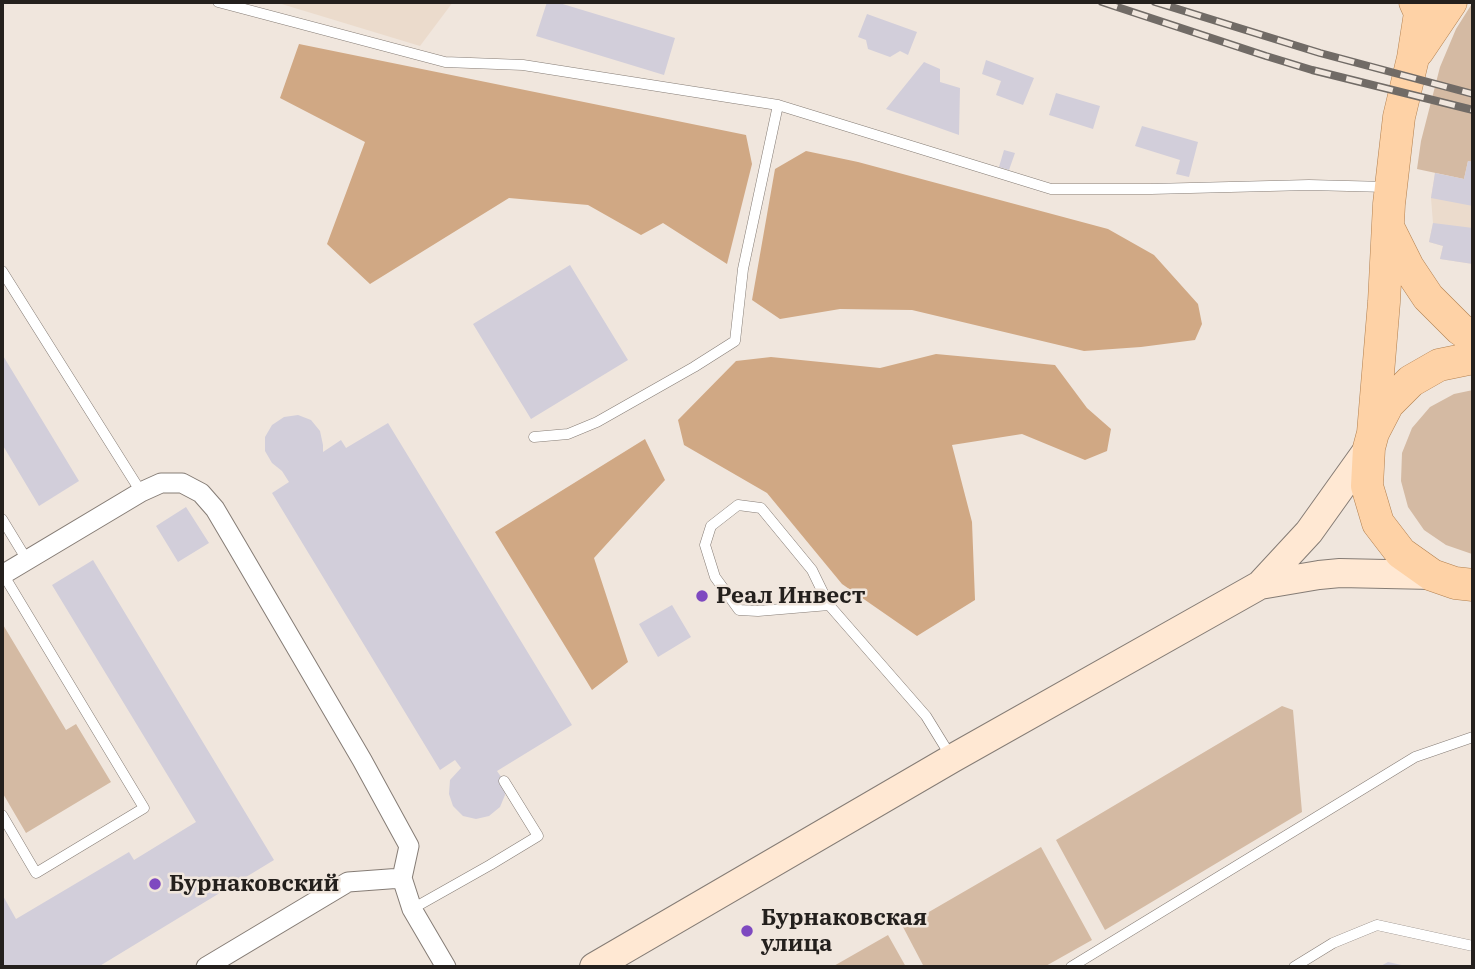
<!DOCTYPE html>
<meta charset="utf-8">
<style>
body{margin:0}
#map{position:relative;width:1475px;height:969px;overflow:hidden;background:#f0e6dd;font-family:"IBM Plex Serif",serif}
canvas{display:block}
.frame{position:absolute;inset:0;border:4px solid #24201d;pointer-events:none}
</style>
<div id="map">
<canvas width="1475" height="969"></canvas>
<div class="frame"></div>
</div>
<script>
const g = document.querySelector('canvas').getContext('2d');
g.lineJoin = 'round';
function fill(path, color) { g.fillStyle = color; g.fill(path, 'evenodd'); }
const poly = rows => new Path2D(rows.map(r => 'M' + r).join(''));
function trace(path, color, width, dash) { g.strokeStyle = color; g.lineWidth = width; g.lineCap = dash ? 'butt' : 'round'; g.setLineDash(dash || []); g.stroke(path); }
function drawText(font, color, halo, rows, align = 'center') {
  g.font = font + ' "IBM Plex Serif",serif'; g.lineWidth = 5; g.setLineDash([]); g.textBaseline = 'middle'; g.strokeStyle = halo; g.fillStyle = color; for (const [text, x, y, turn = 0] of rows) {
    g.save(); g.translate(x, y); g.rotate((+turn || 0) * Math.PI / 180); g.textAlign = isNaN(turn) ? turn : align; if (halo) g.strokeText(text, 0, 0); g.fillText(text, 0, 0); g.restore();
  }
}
fill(poly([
 [275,2,453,2,420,46],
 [1468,161,1473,162,1473,264,1440,259,1443,246,1429,242,1433,223,1431,198,1435,173,1464,179]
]), '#ebdbcc');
fill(poly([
 [1473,2,1473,162,1468,161,1464,179,1417,169,1421,141,1440,67,1456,29],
 [1473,390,1473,553,1472,554,1446,545,1424,530,1408,507,1401,481,1402,453,1412,428,1430,407,1454,394],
 [2,623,66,730,76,724,111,782,26,833,2,792],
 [1282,706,1293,710,1302,812,1105,930,1056,840],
 [1041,847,1092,940,1044,967,924,967,903,927],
 [888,935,906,967,832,967]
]), '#d4baa3');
fill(poly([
 [299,44,746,135,752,164,727,264,663,223,641,235,588,205,509,198,370,284,327,244,365,142,280,98],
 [806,151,858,162,1108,229,1154,255,1198,304,1202,324,1195,340,1141,347,1084,351,912,310,840,309,780,319,752,300,775,169],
 [936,354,1055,365,1087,408,1111,429,1107,451,1085,460,1022,434,952,445,972,522,975,600,917,636,842,584,767,493,684,445,678,420,736,361,771,357,880,368],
 [645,439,665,480,594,558,628,662,592,690,495,532]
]), '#d0a884');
fill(poly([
 [547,2,556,2,675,38,664,75,536,36],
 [867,14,917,32,908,55,900,51,890,57,868,49,866,40,858,37],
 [986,60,1034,78,1023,105,996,95,1001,81,982,74],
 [924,62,940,69,940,82,960,88,959,135,886,109],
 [1056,93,1100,106,1093,129,1049,115],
 [1142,126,1198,142,1189,177,1176,174,1180,160,1135,146],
 [1004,150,1015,153,1009,170,999,167],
 [1468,161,1473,162,1473,206,1431,198,1435,173,1464,179],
 [1433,223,1473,228,1473,264,1440,259,1443,246,1429,242],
 [570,265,628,360,531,419,473,324],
 [2,354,79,481,39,506,2,444],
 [298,415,311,420,320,431,323,445,323,452,341,440,346,448,388,423,572,725,497,771,504,781,505,795,500,807,489,816,476,819,463,816,453,806,449,794,450,780,461,768,455,760,440,770,272,493,289,482,282,471,272,463,265,451,265,437,272,425,284,417],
 [186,507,209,543,178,562,156,526],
 [93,560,274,860,98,967,2,967,2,894,16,919,129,852,134,860,196,822,52,585],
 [672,605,691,637,658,657,639,624],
 [1388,962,1406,966,1406,967,1379,967]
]), '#d2ceda');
const service = poly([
 [218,2,445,62,523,65,778,105,1051,189,1151,189,1309,185,1387,187],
 [2,271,141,492],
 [534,437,568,434,597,422,694,367,735,341,743,269,778,105],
 [2,519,27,560],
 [829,605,758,611,739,610,715,577,705,545,711,526,738,505,761,508,812,570,829,605,926,716,950,755],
 [2,815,36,873,144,808,3,574],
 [412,909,490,865,538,836,504,781],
 [1071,967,1415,757,1473,737],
 [1294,967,1333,943,1377,925,1473,946]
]);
const minor = poly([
 [2,575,141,492,161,483,182,483,201,493,215,509,238,548,362,760,409,846,402,878,412,909,446,967],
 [206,967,348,882,402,878]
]);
const secondary = poly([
 [1260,585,1309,532,1369,448],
 [594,967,953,758,1260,585,1319,575,1340,573,1432,575]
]);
const primary = poly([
 [1418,51,1451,2],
 [1389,229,1408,267,1428,297,1460,329,1473,338],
 [1473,358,1439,365,1411,381,1388,404,1373,433,1369,448,1367,486,1378,523,1401,553,1432,575,1455,583,1473,585],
 [1373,433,1384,302,1389,204,1399,117,1413,58,1420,13,1415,2]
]);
trace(service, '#857c75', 11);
trace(minor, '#857c75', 21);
trace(secondary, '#857c75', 30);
trace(primary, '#b28050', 33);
trace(service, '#fff', 10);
trace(minor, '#fff', 19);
trace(secondary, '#ffe8d3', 28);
trace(primary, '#fed2a6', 32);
const rail = poly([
 [1102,2,1266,56,1312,70,1473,110],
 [1155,2,1320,53,1473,94]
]);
trace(rail, '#716b66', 8);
trace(rail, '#f0e6dd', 5, [16]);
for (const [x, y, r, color] of [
 [702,596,7,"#7e49c0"],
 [155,884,7,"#7e49c0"],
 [747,931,7,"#7e49c0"]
]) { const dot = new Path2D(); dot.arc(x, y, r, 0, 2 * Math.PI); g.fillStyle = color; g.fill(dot); trace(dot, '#f0e6dd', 2.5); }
drawText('bold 23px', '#24201d', '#f0e6dd', [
 ["Реал Инвест",716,596],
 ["Бурнаковский",169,884],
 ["Бурнаковская",761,918],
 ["улица",761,944]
], 'left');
</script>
